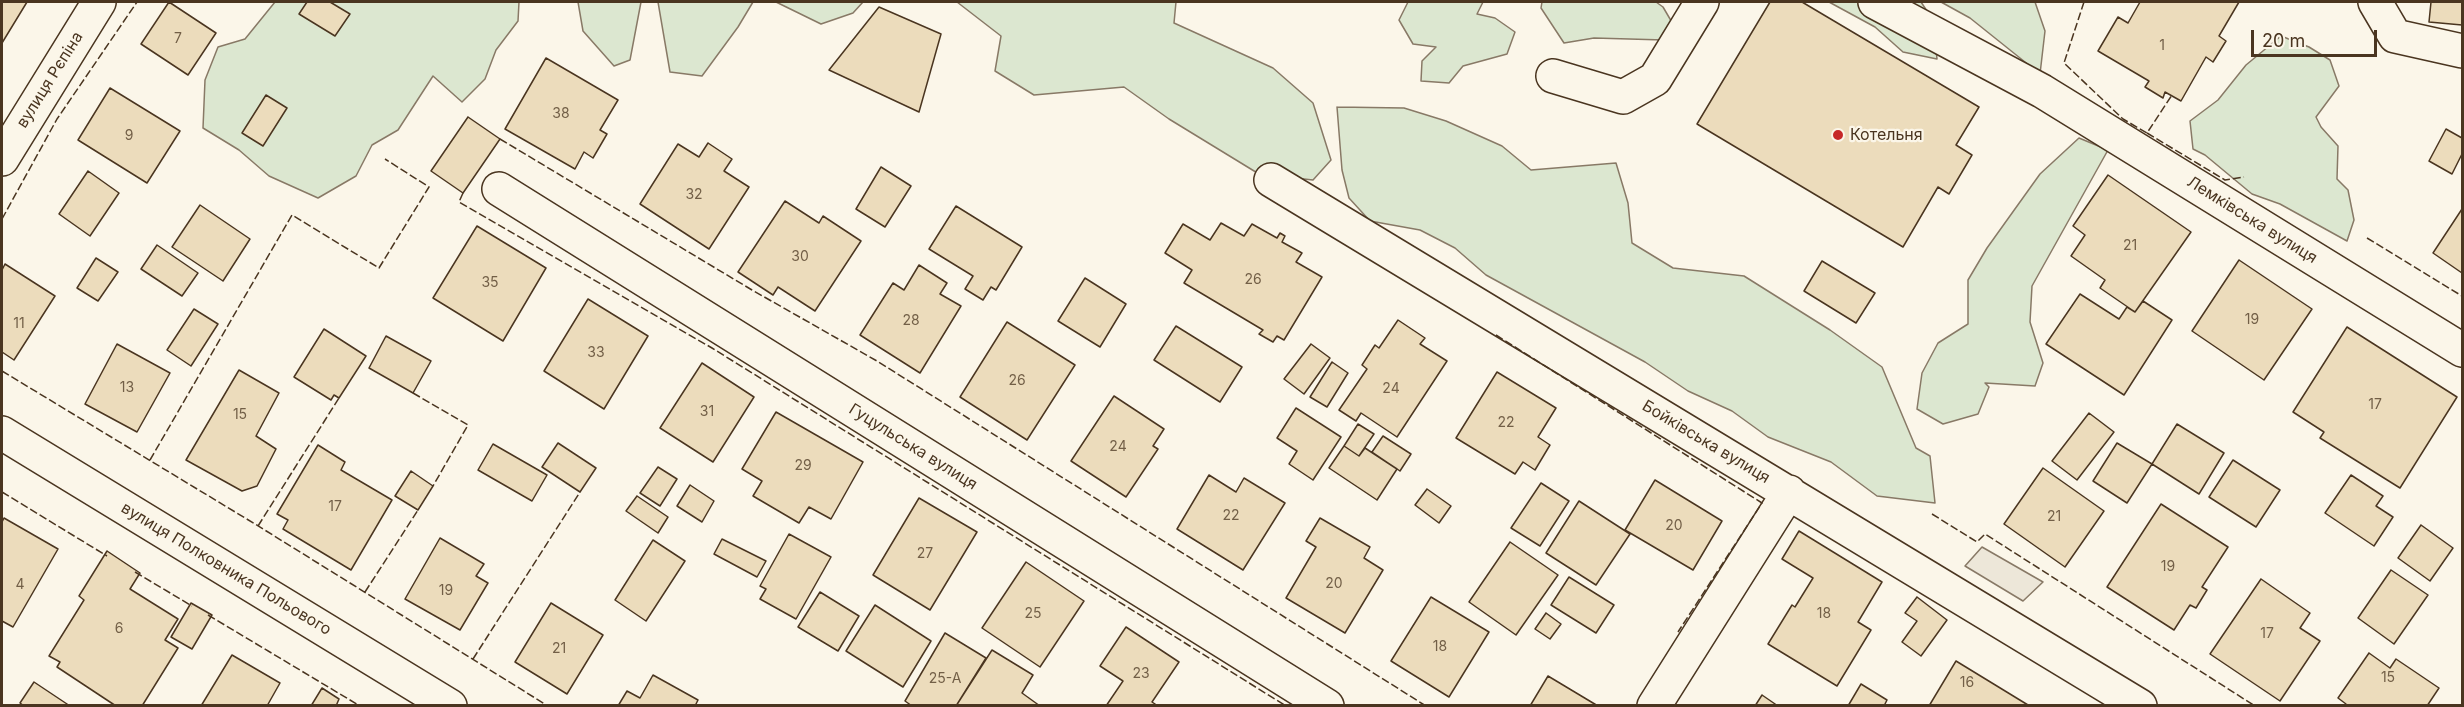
<!DOCTYPE html>
<meta charset="utf-8">
<style>
body{margin:0}
#map{position:relative;width:2464px;height:707px;overflow:hidden;background:#fbf6e9;font-family:Inter,sans-serif}
canvas{display:block}
.frame{position:absolute;inset:0;border:3px solid #4a3520;pointer-events:none}
.scale{position:absolute;left:2251px;top:30px;width:126px;height:27px;box-sizing:border-box;border:3px solid #4a3520;border-top:0;padding-left:8px;font-size:18px;line-height:21px;white-space:nowrap;color:#4a3520;-webkit-text-stroke:4px #fbf6e9;paint-order:stroke}
</style>
<div id="map">
<canvas width="2464" height="707"></canvas>
<div class="frame"></div>
<div class="scale">20 m</div>
</div>
<script>
const g = document.querySelector('canvas').getContext('2d');
g.lineJoin = 'round';
function fill(path, color) { g.fillStyle = color; g.fill(path, 'evenodd'); }
const poly = rows => new Path2D(rows.map(r => 'M' + r).join(''));
function trace(path, color, width, dash) { g.strokeStyle = color; g.lineWidth = width; g.lineCap = dash ? 'butt' : 'round'; g.setLineDash(dash || []); g.stroke(path); }
function drawText(font, color, halo, rows, align = 'center') {
  g.font = font + ' Inter,sans-serif'; g.lineWidth = 4.5; g.setLineDash([]); g.textBaseline = 'middle'; g.strokeStyle = halo; g.fillStyle = color; for (const [text, x, y, turn = 0] of rows) {
    g.save(); g.translate(x, y); g.rotate((+turn || 0) * Math.PI / 180); g.textAlign = isNaN(turn) ? turn : align; if (halo) g.strokeText(text, 0, 0); g.fillText(text, 0, 0); g.restore();
  }
}
const green = poly([
 [275,2,519,2,518,21,496,50,485,79,462,102,433,76,398,130,372,145,356,176,318,198,269,176,239,150,203,128,205,80,218,47,245,39,275,2],
 [578,2,641,2,630,60,614,66,583,31,578,2],
 [658,2,753,2,738,27,702,76,670,72,658,2],
 [776,2,863,2,853,13,821,24,776,2],
 [957,2,1176,2,1174,23,1273,68,1313,103,1331,160,1313,180,1259,174,1169,119,1124,87,1034,95,995,71,1001,36,957,2],
 [1408,2,1483,2,1477,14,1495,18,1515,32,1507,54,1463,66,1449,83,1421,81,1422,61,1436,47,1413,44,1399,20,1408,2],
 [1542,2,1656,2,1663,7,1687,48,1664,40,1594,38,1564,43,1541,8,1542,2],
 [1829,2,1921,2,1933,20,1937,59,1903,52,1875,27,1829,2],
 [1941,2,2035,2,2045,31,2040,74,1970,18,1941,2],
 [2281,36,2309,47,2330,60,2339,86,2316,117,2321,127,2338,146,2337,179,2348,190,2354,220,2347,241,2280,204,2252,194,2205,155,2193,149,2190,121,2218,100,2246,65,2281,36],
 [1337,107,1404,108,1446,121,1502,146,1531,170,1616,163,1628,203,1632,243,1673,268,1744,276,1830,330,1882,367,1916,448,1930,456,1935,503,1877,496,1831,462,1768,437,1732,411,1688,391,1645,362,1486,275,1455,248,1420,230,1370,221,1349,198,1342,170,1337,107],
 [2079,138,2108,150,2032,286,2030,322,2043,363,2035,386,1985,383,1989,387,1978,414,1943,424,1917,409,1922,373,1938,343,1968,324,1968,280,1987,248,2040,174,2079,138]
]);
fill(green, '#dce7d0');
trace(green, '#887966', 1.5);
const parking = poly([
 [1982,547,2043,582,2023,601,1965,566,1982,547]
]);
fill(parking, '#ede7d9');
trace(parking, '#887966', 1.5);
const building = poly([
 [2,2,27,2,2,43,2,2],
 [169,2,216,33,188,75,141,44,169,2],
 [307,2,330,2,350,14,335,36,299,14,307,2],
 [1770,2,1802,2,1979,107,1956,145,1972,155,1949,194,1938,187,1903,247,1697,124,1770,2],
 [2140,2,2239,2,2219,36,2226,41,2213,62,2206,57,2181,101,2165,92,2163,98,2145,87,2149,81,2098,51,2118,17,2128,23,2140,2],
 [2431,2,2462,2,2462,25,2429,22,2431,2],
 [879,7,941,34,919,112,829,70,879,7],
 [546,58,618,100,600,130,607,134,593,158,584,152,575,169,505,129,546,58],
 [110,88,180,131,147,183,78,140,110,88],
 [266,95,287,108,263,146,242,133,266,95],
 [468,117,500,139,463,193,431,171,468,117],
 [2446,129,2462,138,2462,154,2452,174,2429,161,2446,129],
 [708,143,732,159,724,171,749,187,709,249,640,204,678,144,699,157,708,143],
 [881,167,911,186,885,227,856,209,881,167],
 [88,171,119,193,90,236,59,214,88,171],
 [2108,175,2191,232,2135,312,2100,288,2105,280,2071,256,2085,235,2073,226,2108,175],
 [785,201,819,223,823,216,861,241,815,311,778,287,773,295,738,272,785,201],
 [200,205,250,239,223,281,172,247,200,205],
 [956,206,1022,247,996,290,991,287,983,300,965,289,973,276,929,249,956,206],
 [2462,209,2462,273,2433,253,2462,209],
 [1221,223,1244,236,1252,224,1277,238,1280,233,1285,236,1282,242,1302,253,1296,262,1322,277,1284,340,1277,336,1273,342,1259,334,1263,330,1184,283,1192,270,1165,253,1183,224,1210,240,1221,223],
 [477,226,546,268,503,341,433,298,477,226],
 [157,245,198,273,182,296,141,269,157,245],
 [96,258,118,272,98,301,77,288,96,258],
 [2239,260,2312,309,2264,380,2192,331,2239,260],
 [1822,261,1875,293,1856,323,1804,291,1822,261],
 [5,264,55,296,14,360,2,352,2,270,5,264],
 [919,265,947,283,940,294,961,306,920,373,860,335,893,283,904,290,919,265],
 [1085,278,1126,304,1100,347,1058,321,1085,278],
 [2080,294,2119,319,2127,307,2135,312,2143,301,2172,320,2124,395,2046,344,2080,294],
 [588,299,648,336,604,409,544,371,588,299],
 [194,309,218,324,191,366,167,350,194,309],
 [1398,320,1425,338,1420,344,1447,361,1397,437,1361,413,1356,421,1339,410,1367,369,1362,365,1375,345,1379,348,1398,320],
 [1007,322,1075,365,1027,440,960,397,1007,322],
 [1176,326,1242,367,1220,402,1154,360,1176,326],
 [2347,327,2457,397,2400,488,2320,438,2324,432,2293,412,2347,327],
 [324,329,366,356,339,398,334,395,331,400,294,377,324,329],
 [386,336,431,361,413,393,369,368,386,336],
 [117,344,170,373,137,432,85,404,117,344],
 [1311,344,1330,358,1304,394,1284,379,1311,344],
 [1332,362,1348,373,1327,407,1310,397,1332,362],
 [702,363,754,397,713,462,660,428,702,363],
 [239,370,279,393,256,436,276,449,257,486,242,491,186,460,239,370],
 [1497,372,1556,408,1538,437,1550,445,1535,470,1523,462,1515,474,1456,438,1497,372],
 [1114,396,1164,429,1153,446,1158,449,1126,497,1071,461,1114,396],
 [1296,408,1341,437,1313,480,1289,464,1297,451,1277,438,1296,408],
 [776,412,863,462,831,519,809,507,799,523,753,496,762,481,742,469,776,412],
 [2089,413,2114,432,2077,480,2052,461,2089,413],
 [1358,424,1374,434,1359,456,1344,446,1358,424],
 [2177,424,2224,453,2199,494,2152,464,2177,424],
 [1383,436,1411,454,1400,471,1372,452,1383,436],
 [558,443,596,468,580,492,542,467,558,443],
 [2117,443,2152,464,2127,503,2093,481,2117,443],
 [493,444,547,475,532,501,478,470,493,444],
 [318,445,345,462,341,470,392,500,351,570,283,529,288,520,277,514,318,445],
 [1344,446,1359,456,1365,448,1397,469,1377,500,1329,468,1344,446],
 [2233,460,2280,490,2256,527,2209,497,2233,460],
 [658,467,677,479,660,506,640,493,658,467],
 [2043,468,2104,511,2065,567,2004,524,2043,468],
 [411,471,433,486,418,510,395,496,411,471],
 [1209,475,1236,492,1244,478,1285,503,1243,570,1177,529,1209,475],
 [2351,475,2383,496,2376,506,2393,517,2374,546,2325,513,2351,475],
 [1655,480,1722,521,1693,570,1625,530,1655,480],
 [1541,483,1569,501,1540,546,1511,528,1541,483],
 [690,485,714,501,702,522,677,506,690,485],
 [1427,489,1451,506,1439,523,1415,505,1427,489],
 [637,496,668,517,658,533,626,511,637,496],
 [919,498,977,532,930,610,873,575,919,498],
 [1579,501,1630,534,1596,585,1546,553,1579,501],
 [2161,504,2228,547,2202,587,2207,590,2196,608,2190,605,2174,630,2107,587,2161,504],
 [4,518,58,549,13,627,2,621,2,522,4,518],
 [1320,518,1370,547,1364,558,1383,570,1345,633,1286,598,1316,547,1306,541,1320,518],
 [2421,525,2453,548,2430,581,2398,558,2421,525],
 [1799,531,1882,582,1858,622,1871,630,1837,686,1768,644,1792,605,1795,607,1813,578,1782,559,1799,531],
 [789,534,831,557,796,619,760,599,766,589,760,586,789,534],
 [440,538,484,564,476,576,488,583,460,630,405,599,440,538],
 [722,539,766,561,757,577,714,554,722,539],
 [653,540,685,561,646,621,615,600,653,540],
 [1510,542,1558,575,1516,635,1469,602,1510,542],
 [107,551,140,573,130,589,178,619,165,640,178,648,142,706,116,706,57,667,60,662,49,656,84,600,79,596,107,551],
 [1026,562,1084,601,1040,667,982,628,1026,562],
 [2391,570,2428,595,2394,644,2358,618,2391,570],
 [1569,577,1614,605,1596,633,1551,605,1569,577],
 [2261,579,2310,613,2300,628,2320,641,2280,701,2210,654,2261,579],
 [820,592,859,616,838,651,798,627,820,592],
 [1431,597,1489,632,1449,697,1391,661,1431,597],
 [1917,597,1947,620,1921,656,1902,642,1917,621,1905,613,1917,597],
 [191,603,212,615,192,649,171,637,191,603],
 [551,603,603,635,567,694,515,662,551,603],
 [875,605,931,641,903,687,846,651,875,605],
 [1546,613,1561,624,1550,639,1535,629,1546,613],
 [1126,627,1179,662,1152,702,1158,706,1106,706,1123,681,1100,666,1126,627],
 [945,633,986,658,956,706,912,706,905,701,945,633],
 [992,650,1033,675,1022,693,1040,706,956,706,992,650],
 [2369,653,2390,668,2396,659,2439,688,2427,706,2345,706,2346,704,2338,698,2369,653],
 [232,655,280,683,267,706,201,706,232,655],
 [1956,661,2028,705,1929,706,1956,661],
 [653,675,698,700,695,706,618,706,627,691,640,698,653,675],
 [1548,676,1598,706,1530,706,1548,676],
 [34,682,70,706,24,706,20,703,34,682],
 [1861,684,1887,700,1884,706,1848,706,1861,684],
 [322,688,339,699,336,706,311,706,322,688],
 [1762,695,1778,706,1755,706,1762,695]
]);
fill(building, '#ecdcbc');
trace(building, '#4a3520', 1.5);
const minor = poly([
 [1875,2,2042,91,2462,350],
 [2375,2,2395,36,2462,51],
 [1553,76,1623,97,1655,79,1702,2],
 [2,159,99,2],
 [1271,180,2140,706],
 [499,189,1327,706],
 [2,433,450,706],
 [1654,706,1789,492]
]);
trace(minor, '#4a3520', 36);
trace(minor, '#fbf6e9', 33);
trace(poly([
 [2084,2,2064,63,2123,119,2147,133,2172,95],
 [2147,133,2225,180,2244,177],
 [500,139,752,290,877,361,1426,706],
 [463,193,459,202,712,348,1286,706],
 [2,219,57,119,137,2],
 [2367,238,2462,296],
 [1496,335,1762,503,1678,632],
 [2,371,255,524,548,706],
 [413,393,468,425,433,486],
 [150,460,292,215,379,268,429,187,385,159],
 [2,492,107,556],
 [1932,514,1977,542,1985,534,2255,706],
 [258,526,339,398],
 [135,572,192,606],
 [365,592,418,510],
 [208,615,360,706],
 [473,659,580,492]
]), '#4a3520', 1.5, [8, 3]);
for (const [x, y, r, color] of [
 [1838,135,6,"#c62828"]
]) { const dot = new Path2D(); dot.arc(x, y, r, 0, 2 * Math.PI); g.fillStyle = color; g.fill(dot); trace(dot, '#fbf6e9', 2); }
drawText('14px', '#725f47', null, [
 ["7",178,39],
 ["1",2162,46],
 ["38",561,114],
 ["9",129,136],
 ["32",694,195],
 ["21",2130,246],
 ["30",800,257],
 ["26",1253,280],
 ["35",490,283],
 ["19",2252,320],
 ["28",911,321],
 ["11",19,324],
 ["33",596,353],
 ["26",1017,381],
 ["13",127,388],
 ["24",1391,389],
 ["17",2375,405],
 ["31",707,412],
 ["15",240,415],
 ["22",1506,423],
 ["24",1118,447],
 ["29",803,466],
 ["17",335,507],
 ["22",1231,516],
 ["21",2054,517],
 ["20",1674,526],
 ["27",925,554],
 ["19",2168,567],
 ["20",1334,584],
 ["4",20,585],
 ["19",446,591],
 ["25",1033,614],
 ["18",1824,614],
 ["6",119,629],
 ["17",2267,634],
 ["18",1440,647],
 ["21",559,649],
 ["23",1141,674],
 ["15",2388,678],
 ["25-А",945,679],
 ["16",1967,683]
]);
drawText('16px', '#4a3520', '#fbf6e9', [
 ["вулиця Рєпіна",50,80,-58],
 ["Лемківська вулиця",2252,220,32],
 ["Бойківська вулиця",1706,442,31],
 ["Гуцульська вулиця",913,447,32],
 ["вулиця Полковника Польового",226,569,31]
]);
drawText('16px', '#4a3520', '#fbf6e9', [
 ["Котельня",1850,135]
], 'left');
</script>
